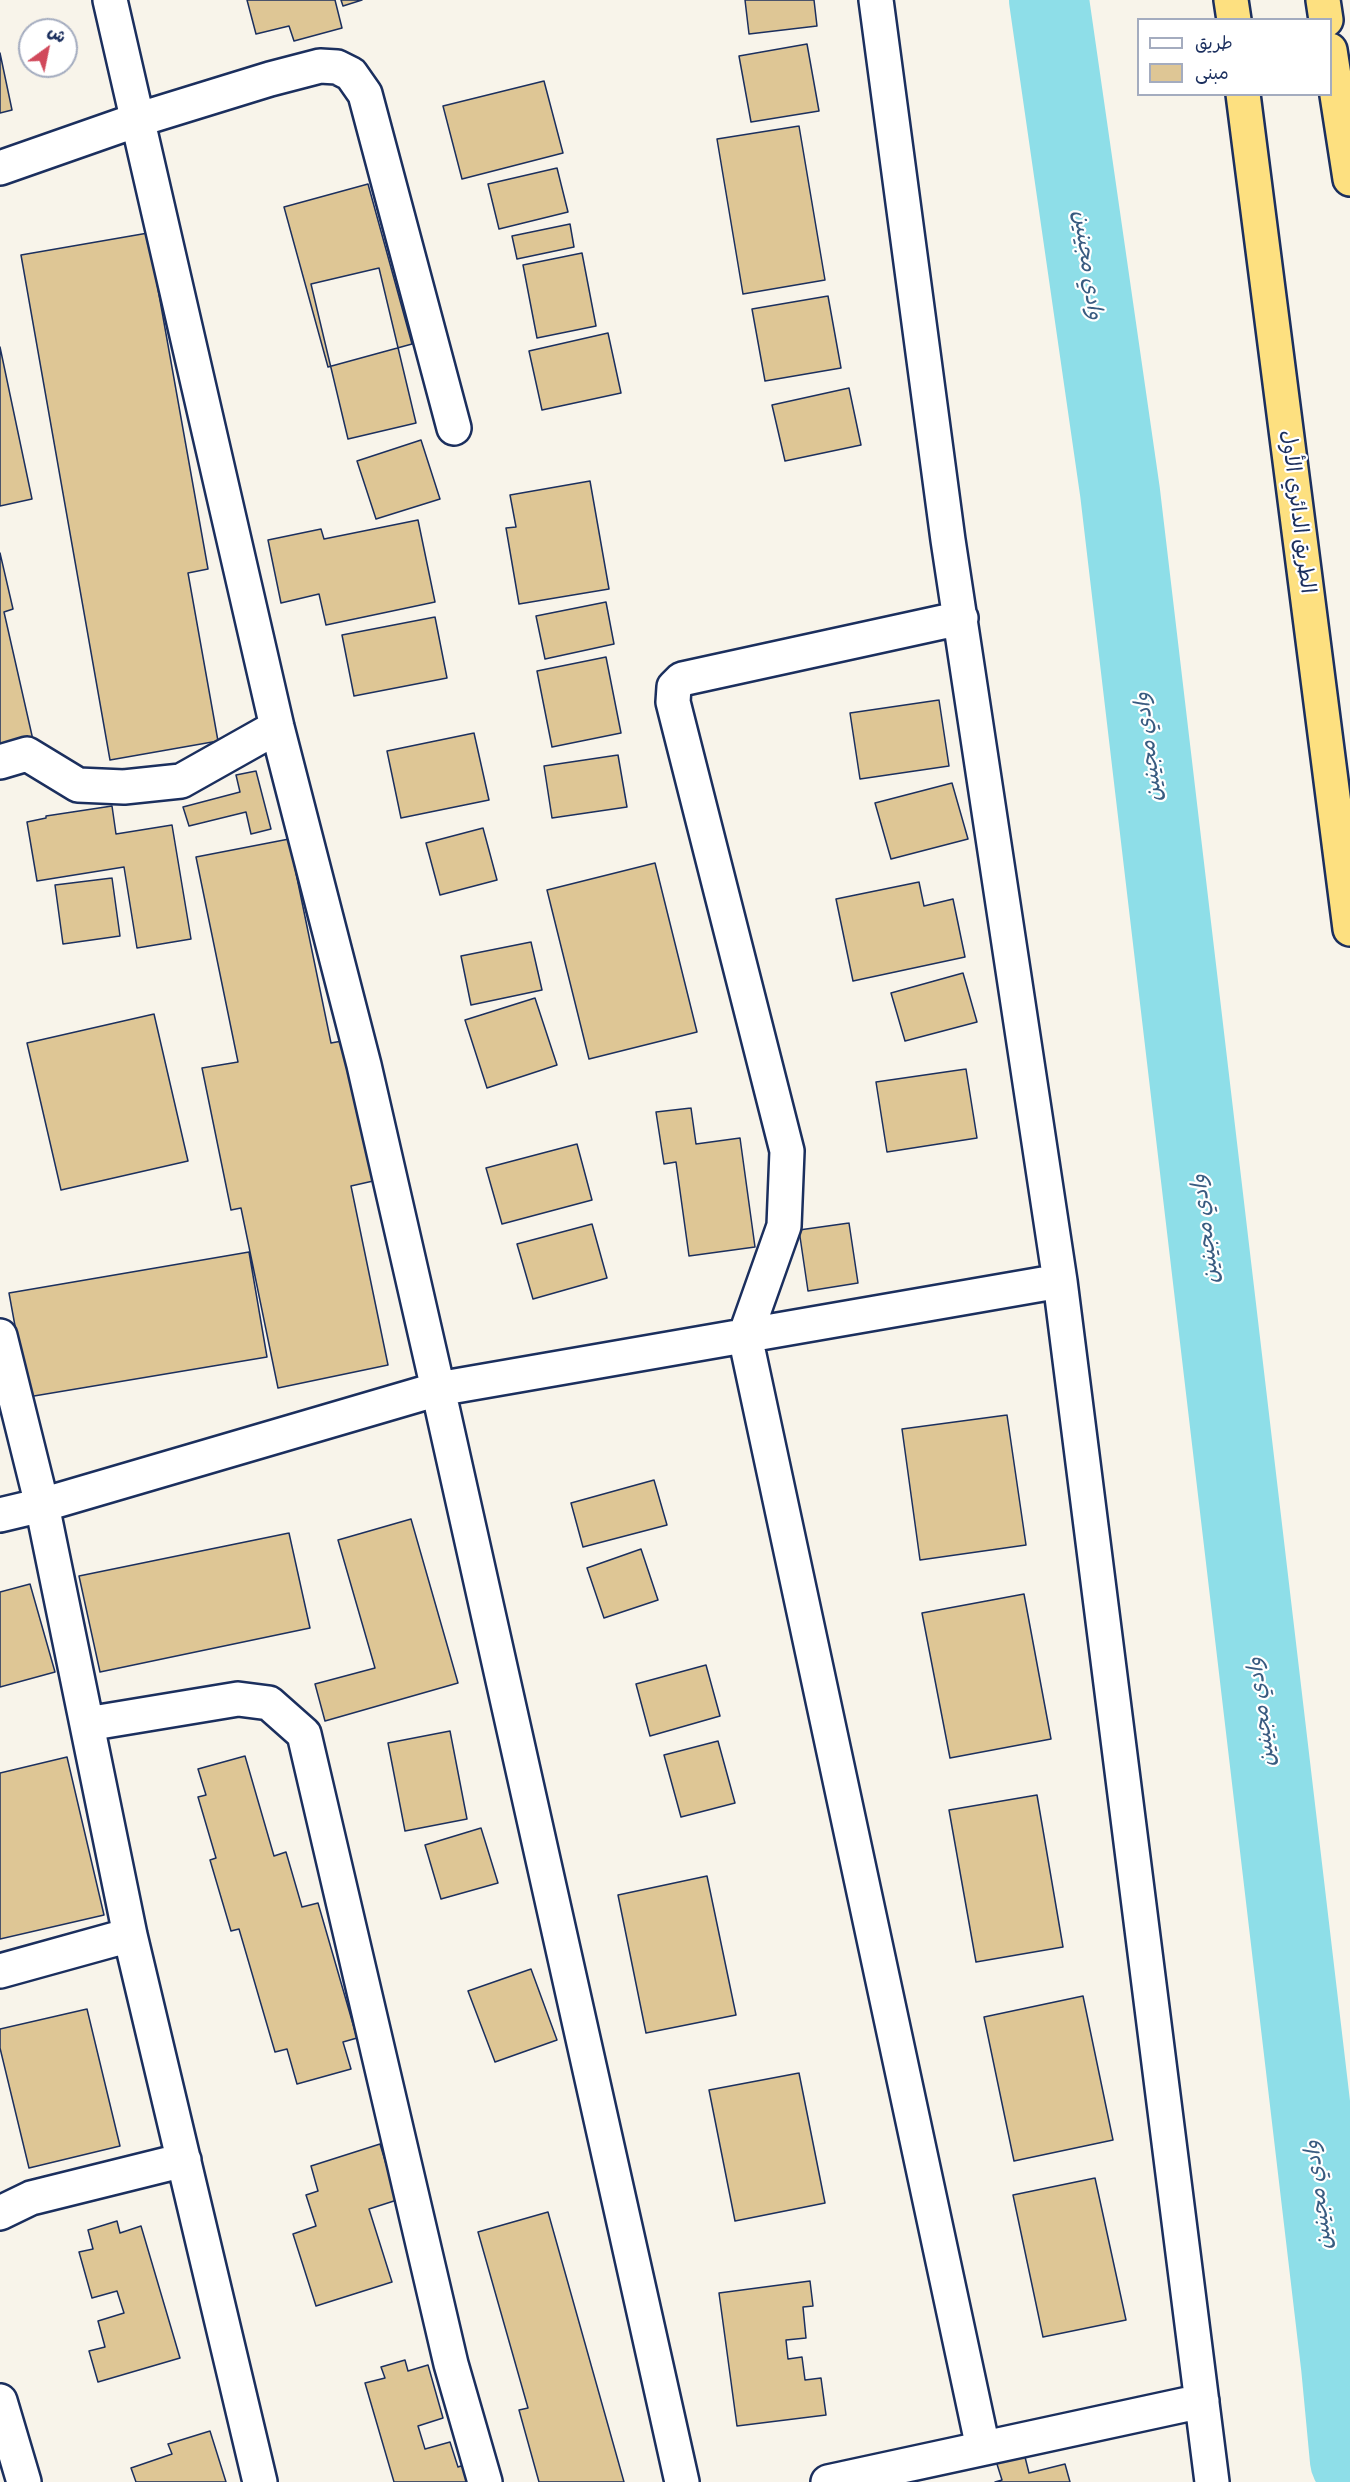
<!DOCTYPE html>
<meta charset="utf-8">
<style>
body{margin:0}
#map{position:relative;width:1350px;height:2482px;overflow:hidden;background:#f8f4ea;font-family:Sriracha,"Playpen Sans Arabic",sans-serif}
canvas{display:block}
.legend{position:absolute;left:1137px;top:18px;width:195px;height:78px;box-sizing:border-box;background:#fff;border:2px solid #a4acbf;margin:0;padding:8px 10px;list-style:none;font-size:18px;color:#1b2f5e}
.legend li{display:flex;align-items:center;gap:12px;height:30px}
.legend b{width:30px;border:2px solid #a4acbf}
.north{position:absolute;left:18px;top:18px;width:60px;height:60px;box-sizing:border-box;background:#fff;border:2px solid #a4acbf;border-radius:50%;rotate:33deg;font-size:16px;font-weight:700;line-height:24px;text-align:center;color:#1b2f5e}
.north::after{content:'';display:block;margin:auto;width:21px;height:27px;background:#d1495b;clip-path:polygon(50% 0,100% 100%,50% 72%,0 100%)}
</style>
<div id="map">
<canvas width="1350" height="2482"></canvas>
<ul class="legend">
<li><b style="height:8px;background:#fff"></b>طريق</li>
<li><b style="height:16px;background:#dec695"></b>مبنى</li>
</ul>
<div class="north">ش</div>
</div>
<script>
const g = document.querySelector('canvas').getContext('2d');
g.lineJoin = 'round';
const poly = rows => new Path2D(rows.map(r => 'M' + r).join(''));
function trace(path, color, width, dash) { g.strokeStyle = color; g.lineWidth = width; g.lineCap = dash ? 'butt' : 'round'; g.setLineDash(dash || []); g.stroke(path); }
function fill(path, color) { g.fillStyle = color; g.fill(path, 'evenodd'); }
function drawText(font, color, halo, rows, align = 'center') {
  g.font = font + ' Sriracha,"Playpen Sans Arabic",sans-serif'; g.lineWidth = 4.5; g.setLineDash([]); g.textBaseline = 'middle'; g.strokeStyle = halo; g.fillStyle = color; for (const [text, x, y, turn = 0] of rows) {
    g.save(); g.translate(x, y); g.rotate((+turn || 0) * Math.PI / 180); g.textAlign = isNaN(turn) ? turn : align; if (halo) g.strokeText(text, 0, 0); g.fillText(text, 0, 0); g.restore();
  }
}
trace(poly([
 [1049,0,1120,492,1341,2366,1350,2461]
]), '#8edee8', 80);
const building = poly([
 [247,0,335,0,342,28,294,41,289,26,256,34,247,0],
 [341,0,362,0,343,6,341,0],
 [745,0,814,0,817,26,749,34,745,0],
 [807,44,819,111,751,122,739,56,807,44],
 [0,53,12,110,0,113,0,53],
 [544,81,563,153,462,179,443,106,544,81],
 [799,126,825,280,743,294,717,139,799,126],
 [557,168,568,212,499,229,488,184,557,168],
 [368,184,412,344,328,367,284,207,368,184],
 [570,224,574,247,517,259,512,236,570,224],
 [148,233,208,569,188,573,218,741,110,760,21,255,148,233],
 [582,253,596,326,537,338,523,265,582,253],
 [379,268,416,423,348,439,311,284,379,268],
 [828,296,841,368,765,381,752,309,828,296],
 [608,333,621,393,542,410,529,351,608,333],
 [0,347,32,499,0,506,0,347],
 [849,388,861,445,785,461,772,405,849,388],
 [421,440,440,499,376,519,357,461,421,440],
 [590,481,609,589,519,604,506,528,516,527,510,495,590,481],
 [418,520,435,602,326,625,319,594,281,603,268,540,321,529,324,539,418,520],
 [0,553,13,609,4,612,33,740,0,747,0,553],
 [606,602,614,644,545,659,536,616,606,602],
 [435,617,447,678,354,696,342,635,435,617],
 [606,657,621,733,552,747,537,671,606,657],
 [939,700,949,766,860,779,850,713,939,700],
 [474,733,489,800,401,818,387,751,474,733],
 [618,755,627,807,552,818,544,766,618,755],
 [256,771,271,829,251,834,246,812,189,826,183,807,240,792,236,775,256,771],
 [952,783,968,839,891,859,875,803,952,783],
 [112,806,116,834,172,825,191,939,137,948,124,867,37,881,27,822,46,818,46,816,112,806],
 [483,828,497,880,440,895,426,843,483,828],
 [289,839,331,1043,353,1039,382,1179,351,1186,388,1365,278,1388,241,1208,231,1210,202,1068,238,1062,196,857,289,839],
 [655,863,697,1032,589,1059,547,890,655,863],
 [112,878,120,936,63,944,55,885,112,878],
 [919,882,924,906,953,899,965,957,853,981,836,899,919,882],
 [531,942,542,990,471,1005,461,956,531,942],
 [963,973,977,1022,905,1041,891,993,963,973],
 [535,998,557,1065,487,1088,465,1020,535,998],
 [154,1014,188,1161,61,1190,27,1043,154,1014],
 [966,1069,977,1138,887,1152,876,1082,966,1069],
 [691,1108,696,1144,740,1138,755,1247,689,1256,676,1162,664,1164,656,1112,691,1108],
 [577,1144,592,1200,502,1224,486,1168,577,1144],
 [849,1223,858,1283,808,1291,799,1230,849,1223],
 [592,1224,607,1278,533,1299,517,1244,592,1224],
 [249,1252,267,1357,28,1397,9,1293,249,1252],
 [1007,1415,1026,1545,920,1560,902,1429,1007,1415],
 [654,1480,667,1525,583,1547,571,1503,654,1480],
 [411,1519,458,1683,325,1721,315,1684,375,1668,338,1540,411,1519],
 [289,1533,310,1628,100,1672,79,1576,289,1533],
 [641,1549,658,1600,604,1618,587,1568,641,1549],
 [30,1584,55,1672,0,1687,0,1592,30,1584],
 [1024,1594,1051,1739,950,1758,922,1613,1024,1594],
 [706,1665,720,1716,650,1736,636,1684,706,1665],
 [450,1731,467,1819,405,1831,388,1743,450,1731],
 [718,1741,735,1803,681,1817,664,1755,718,1741],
 [245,1756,274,1856,286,1852,302,1907,318,1903,357,2038,343,2042,351,2069,297,2084,287,2049,275,2052,239,1929,231,1931,210,1860,216,1858,198,1797,206,1795,198,1769,245,1756],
 [67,1757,104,1915,0,1939,0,1773,67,1757],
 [1037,1795,1063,1947,976,1962,949,1810,1037,1795],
 [481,1828,498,1883,441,1899,425,1845,481,1828],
 [707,1876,736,2015,646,2033,618,1895,707,1876],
 [531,1969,557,2040,495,2062,468,1991,531,1969],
 [1083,1996,1113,2140,1014,2161,984,2017,1083,1996],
 [87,2009,120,2146,29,2168,0,2048,0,2029,87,2009],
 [799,2073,825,2203,735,2221,709,2090,799,2073],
 [380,2144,397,2200,369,2209,392,2282,316,2306,293,2234,316,2226,306,2195,318,2191,311,2166,380,2144],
 [1095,2178,1126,2320,1043,2337,1013,2195,1095,2178],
 [548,2212,624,2482,539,2482,519,2410,528,2408,478,2232,548,2212],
 [117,2221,120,2233,141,2226,180,2358,98,2382,89,2351,105,2347,98,2321,124,2313,117,2291,92,2298,79,2252,93,2249,88,2230,117,2221],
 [810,2281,813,2306,803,2307,806,2338,786,2340,788,2359,802,2357,805,2380,821,2378,826,2415,737,2426,719,2293,810,2281],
 [405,2360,408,2371,428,2365,443,2418,418,2426,425,2449,450,2442,458,2467,473,2462,479,2482,394,2482,365,2383,385,2378,381,2367,405,2360],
 [210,2431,226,2482,136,2482,131,2468,172,2454,168,2444,210,2431],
 [1024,2453,1029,2473,1065,2464,1070,2482,995,2482,1002,2480,996,2461,1024,2453]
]);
fill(building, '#dec695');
trace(building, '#1b2f5e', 1.5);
const minor = poly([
 [110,0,277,727,364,1065,438,1389,682,2482],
 [876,0,948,540,1060,1281,1212,2482],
 [0,168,137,120,270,79,320,66,337,67,351,74,365,94,454,428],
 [961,618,682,679,674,687,673,702,787,1151,784,1226,745,1336,983,2448],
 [0,762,27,754,78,785,124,787,181,781,277,727],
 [0,1336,42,1505,130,1935,260,2482],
 [0,1515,42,1505,438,1389,1060,1281],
 [87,1724,238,1699,269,1703,304,1734,451,2364,485,2482],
 [0,1971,130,1935],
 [0,2213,31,2198,184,2160],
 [0,2401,24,2482],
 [828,2482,1202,2401]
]);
const trunk = poly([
 [1231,0,1234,20],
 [1323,0,1326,20],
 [1330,50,1350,179],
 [1243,94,1350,929]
]);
trace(minor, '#1b2f5e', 38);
trace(trunk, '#1b2f5e', 38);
trace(minor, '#fff', 33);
trace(trunk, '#fde080', 33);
drawText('21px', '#1b2f5e', '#fff', [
 ["الطريق الدائري الأول",1297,512,83]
]);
drawText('italic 22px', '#385b80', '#fff', [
 ["وادي مجينين",1087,265,82],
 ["وادي مجينين",1149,747,-97],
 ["وادي مجينين",1206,1229,-97],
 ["وادي مجينين",1262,1712,-97],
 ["وادي مجينين",1319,2195,-97]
]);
</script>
